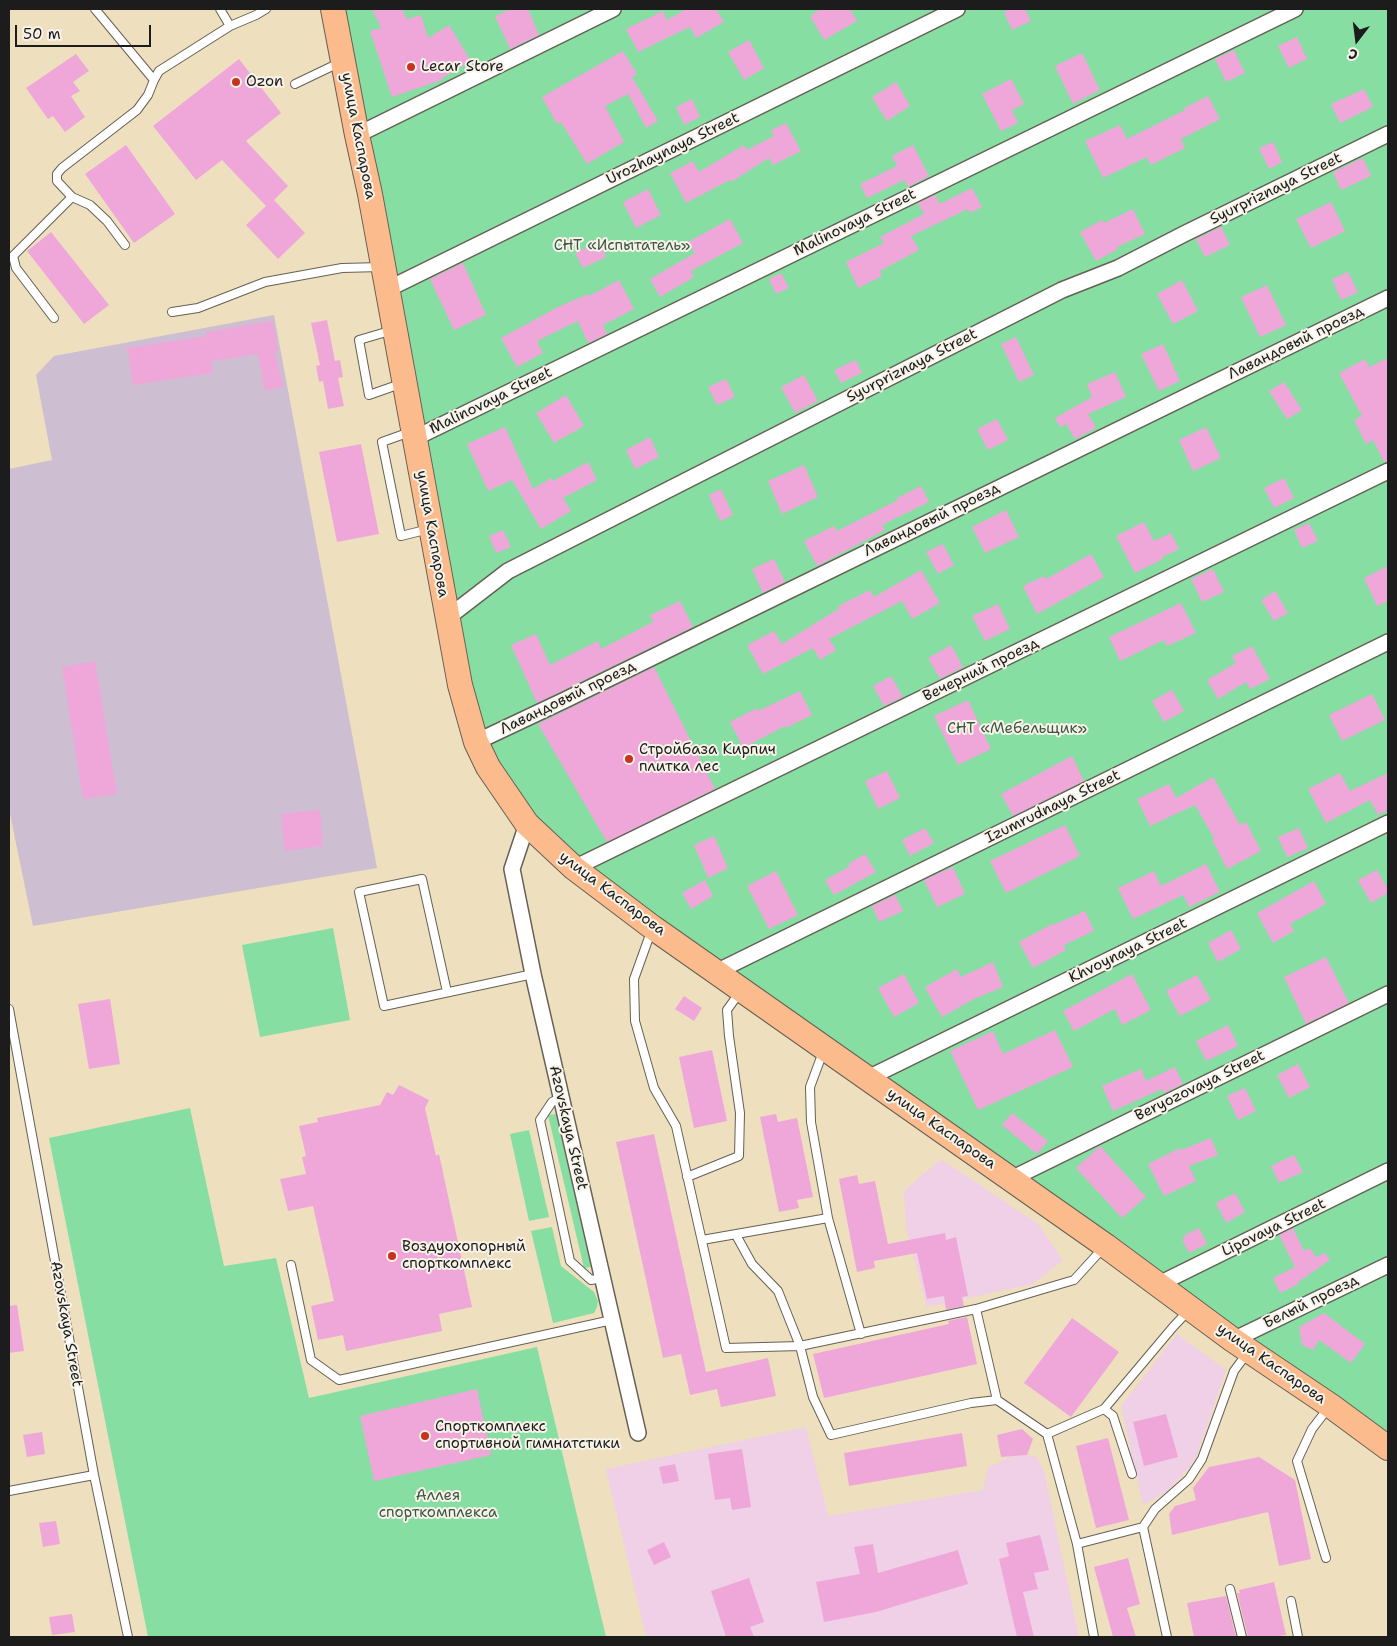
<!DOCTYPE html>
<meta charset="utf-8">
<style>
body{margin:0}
#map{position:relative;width:1397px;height:1646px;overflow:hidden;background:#eedfbf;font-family:"Shantell Sans",sans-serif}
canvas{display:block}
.frame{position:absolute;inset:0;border:10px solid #1c1c1c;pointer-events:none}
.north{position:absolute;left:1332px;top:15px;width:50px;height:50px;-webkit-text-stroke:4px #f7f3e8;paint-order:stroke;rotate:195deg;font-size:14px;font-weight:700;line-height:20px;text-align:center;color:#1c1c1c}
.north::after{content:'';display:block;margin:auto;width:18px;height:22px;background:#1c1c1c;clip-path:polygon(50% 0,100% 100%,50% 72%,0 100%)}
.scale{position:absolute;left:15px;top:25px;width:136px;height:22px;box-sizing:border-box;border:2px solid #1c1c1c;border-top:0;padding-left:6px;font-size:15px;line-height:18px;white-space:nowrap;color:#1c1c1c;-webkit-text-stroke:4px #f7f3e8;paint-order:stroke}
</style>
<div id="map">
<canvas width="1397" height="1646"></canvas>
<div class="frame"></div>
<div class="north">С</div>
<div class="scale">50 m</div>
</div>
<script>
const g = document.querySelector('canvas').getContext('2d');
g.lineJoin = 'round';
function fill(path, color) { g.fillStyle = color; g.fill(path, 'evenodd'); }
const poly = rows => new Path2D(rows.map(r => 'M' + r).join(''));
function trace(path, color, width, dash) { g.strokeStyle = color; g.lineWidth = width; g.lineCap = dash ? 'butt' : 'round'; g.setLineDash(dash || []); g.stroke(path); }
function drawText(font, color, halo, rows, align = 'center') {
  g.font = font + ' "Shantell Sans",sans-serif'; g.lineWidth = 4; g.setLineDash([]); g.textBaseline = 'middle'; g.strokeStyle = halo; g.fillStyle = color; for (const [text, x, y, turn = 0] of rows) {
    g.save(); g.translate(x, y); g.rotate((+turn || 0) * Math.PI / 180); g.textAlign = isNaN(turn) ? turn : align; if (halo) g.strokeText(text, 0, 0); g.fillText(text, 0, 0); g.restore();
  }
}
fill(poly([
 [941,1159,1038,1224,1063,1260,1033,1284,927,1307,906,1228,904,1191],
 [1177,1334,1226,1370,1196,1458,1189,1468,1167,1492,1143,1505,1121,1406],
 [806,1427,828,1516,983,1490,988,1468,1009,1457,1026,1455,1036,1456,1044,1471,1079,1637,646,1637,606,1469]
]), '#efd0e6');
fill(poly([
 [274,315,377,868,33,926,9,809,9,469,52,460,36,375,54,356]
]), '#cdbed2');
fill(poly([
 [333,9,1388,9,1388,1448,574,868,488,767],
 [333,928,350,1020,260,1037,242,945],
 [190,1108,224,1266,276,1258,309,1398,537,1347,606,1637,148,1637,49,1138],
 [556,1114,591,1267,584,1268,548,1115],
 [529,1130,549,1217,529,1221,510,1134],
 [552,1227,561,1266,594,1292,598,1301,597,1307,594,1313,553,1323,531,1231]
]), '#87dea2');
fill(poly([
 [372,9,402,9,407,19,421,15,428,38,449,25,471,61,442,78,442,80,392,97,370,31,381,28],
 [511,9,528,9,539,35,510,49,495,16],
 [686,9,716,9,724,22,696,38,690,27,638,52,626,29,663,11,667,20],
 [821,9,850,9,857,21,824,40,810,16],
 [1011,9,1025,9,1031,21,1012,30,1004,12],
 [1297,37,1307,59,1289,68,1278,46],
 [749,40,764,68,744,80,728,52],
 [1234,50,1245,73,1226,82,1215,59],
 [623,51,637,74,632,77,658,121,646,128,628,94,605,106,624,142,587,164,561,122,557,124,542,97],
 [1082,53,1100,90,1073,104,1055,66],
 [76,54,89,71,73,82,80,91,71,96,85,117,65,132,53,116,48,119,26,88],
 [239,59,281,113,246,141,288,186,274,200,305,233,278,259,246,225,266,206,222,160,196,180,153,126],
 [1011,79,1024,104,1012,110,1018,123,1001,131,982,94],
 [896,82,910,106,887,121,872,97],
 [1364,89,1373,107,1340,123,1331,104],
 [1208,96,1220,119,1181,139,1185,148,1151,165,1147,157,1103,178,1085,141,1120,125,1127,139,1185,110,1184,108],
 [692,99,700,117,684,125,676,107],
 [786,123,801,151,773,165,769,158,731,182,730,180,686,203,670,173,693,161,699,172,744,145,747,150,774,136,771,130],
 [1273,142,1282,162,1269,169,1259,148],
 [126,145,175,214,134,243,85,174],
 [913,145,929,176,908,187,904,180,867,198,860,184,897,166,892,156],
 [1363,158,1371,176,1341,190,1333,172],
 [972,188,982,207,970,213,968,209,911,236,919,250,880,271,882,276,858,288,846,262,884,243,880,237,924,214,918,203,935,195,940,204],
 [648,189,661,215,636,228,623,202],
 [1331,202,1345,231,1311,248,1296,219],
 [1133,209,1145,234,1117,247,1118,249,1096,261,1080,232,1102,220,1104,223],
 [730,219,743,243,691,271,694,277,660,297,650,279,695,253,688,242],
 [1221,227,1230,245,1205,257,1196,239],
 [51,232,109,305,84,324,27,251],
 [599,242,606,257,583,268,575,253],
 [463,263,486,315,454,330,430,279],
 [1348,272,1358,292,1341,300,1332,279],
 [781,273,789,288,776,294,769,279],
 [619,280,634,309,603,325,607,334,588,343,578,321,537,341,543,353,517,367,501,338,558,307,588,294,589,296],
 [1182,280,1198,311,1173,324,1157,294],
 [1267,285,1286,325,1260,337,1241,297],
 [327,320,335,361,340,360,343,377,338,378,344,406,328,409,323,381,319,382,316,366,320,365,311,323],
 [273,321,278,351,275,352,283,387,265,391,258,354,211,361,213,373,133,385,127,348,206,336,206,332],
 [1016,337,1034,375,1019,382,1001,344],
 [1163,344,1180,381,1159,391,1141,354],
 [1388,358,1388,462,1384,462,1373,440,1366,444,1354,420,1362,416,1339,373,1365,359,1369,367],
 [856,360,862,373,841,383,834,370],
 [1115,372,1126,397,1088,414,1096,428,1075,439,1066,424,1060,427,1055,418,1092,397,1087,384],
 [804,375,818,401,795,413,781,387],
 [726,379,735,397,717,405,708,387],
 [1284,382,1302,410,1287,419,1269,391],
 [566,395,584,426,554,443,536,413],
 [997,419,1008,440,988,450,977,429],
 [505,427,533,489,551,478,553,481,588,462,597,480,563,498,571,511,541,529,512,480,488,491,467,444],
 [1206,427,1221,458,1193,471,1179,440],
 [650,437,659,457,635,469,626,450],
 [361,444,379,534,337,542,319,452],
 [804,465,818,497,782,514,768,481],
 [1284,478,1294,498,1274,508,1264,488],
 [921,486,929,502,882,525,885,530,817,566,804,541,834,526,837,531,898,500,897,498],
 [721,489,733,515,720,521,709,495],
 [1006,510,1019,537,985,553,972,527],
 [1144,522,1154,541,1171,533,1179,549,1162,557,1163,559,1135,573,1116,536],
 [1309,523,1318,541,1302,548,1294,530],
 [503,530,511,547,496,553,489,536],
 [943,544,954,565,938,574,926,552],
 [1091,554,1104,577,1037,614,1023,586,1044,576,1046,579],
 [774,559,785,582,763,593,752,569],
 [1388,566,1388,601,1377,606,1364,578],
 [1213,569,1224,592,1202,602,1191,579],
 [921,570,940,603,912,619,902,601,829,639,836,650,820,660,813,648,763,674,747,645,774,631,782,644,840,608,838,606,870,590,874,597],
 [1275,591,1288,613,1274,621,1261,600],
 [680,601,693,627,537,703,511,645,536,634,550,665,598,641,601,649,653,622,650,615],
 [1181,603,1196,633,1167,646,1164,640,1120,661,1109,637],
 [998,604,1010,629,985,641,972,616],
 [951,645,963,667,940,679,928,658],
 [1252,646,1270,679,1250,689,1246,682,1218,699,1207,680,1236,663,1232,656],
 [95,661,117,794,83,799,62,667],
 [654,667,715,789,607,842,538,724],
 [891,676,903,697,884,706,873,686],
 [1172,690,1184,711,1164,722,1152,701],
 [800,691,812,715,786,728,785,726,743,748,730,722,757,708,758,711],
 [1372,694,1385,720,1342,741,1329,715],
 [968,700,991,749,958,765,934,716],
 [1072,756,1084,781,1013,816,1001,794],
 [887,771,900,798,878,809,865,781],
 [1340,773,1350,791,1388,773,1388,810,1378,815,1370,800,1326,823,1308,789],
 [1213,777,1240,825,1246,822,1261,851,1227,869,1212,839,1214,838,1195,805,1150,826,1137,799,1169,784,1176,798],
 [320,810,323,846,285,851,281,814],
 [1065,825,1080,856,1006,893,990,861],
 [925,828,934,843,910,856,902,840],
 [1299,828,1308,848,1287,857,1278,837],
 [714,836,728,868,708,878,694,845],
 [865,854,876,872,834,895,825,880,850,866,848,864],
 [1206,864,1220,892,1189,907,1183,895,1133,919,1118,888,1154,871,1161,886],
 [953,867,965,894,937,907,924,880],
 [1377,870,1388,890,1388,893,1371,903,1358,880],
 [776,871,798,915,769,929,747,886],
 [705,880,713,896,691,909,682,893],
 [1314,881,1326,904,1290,924,1294,931,1273,943,1257,913],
 [895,895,903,911,879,922,872,906],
 [1085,911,1094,931,1064,945,1066,950,1033,968,1019,942,1052,924,1053,925],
 [1231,930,1241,949,1218,962,1208,943],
 [1326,957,1349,1003,1306,1024,1284,977],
 [993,962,1003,987,974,999,942,1017,925,987,957,969,961,977],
 [904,974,919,1003,894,1017,878,988],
 [1132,974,1151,1010,1122,1025,1115,1009,1074,1031,1063,1011],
 [1197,975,1211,1000,1180,1016,1166,991],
 [684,996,702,1008,694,1021,675,1009],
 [110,999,120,1064,89,1069,78,1004],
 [1228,1025,1238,1046,1206,1061,1196,1041],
 [1055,1030,1073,1067,978,1110,950,1051,993,1031,1003,1054],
 [712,1050,727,1121,694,1128,679,1057],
 [1298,1064,1310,1087,1289,1098,1277,1075],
 [1175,1067,1183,1084,1164,1093,1162,1089,1113,1111,1102,1086,1141,1069,1146,1081],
 [399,1085,429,1100,425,1108,436,1156,439,1154,472,1307,439,1314,442,1331,346,1351,343,1335,318,1340,311,1306,334,1301,313,1206,288,1211,280,1179,306,1174,302,1157,306,1156,299,1126,318,1122,317,1118,380,1105,387,1092,393,1095],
 [1245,1088,1256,1111,1238,1120,1227,1096],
 [1012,1113,1048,1141,1037,1154,1002,1125],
 [776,1114,778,1122,797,1118,813,1197,797,1200,799,1208,779,1212,760,1117],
 [654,1134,706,1372,768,1358,776,1396,721,1407,717,1389,690,1395,681,1354,663,1358,616,1142],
 [1211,1138,1218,1155,1189,1166,1196,1181,1164,1196,1148,1164,1180,1148,1181,1150],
 [1100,1146,1146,1197,1122,1218,1076,1168],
 [1294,1155,1303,1172,1279,1183,1271,1166],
 [857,1175,859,1184,875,1181,888,1244,945,1233,946,1240,956,1237,968,1296,962,1297,964,1306,946,1310,944,1296,927,1299,917,1253,874,1261,875,1268,857,1272,839,1179],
 [1235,1193,1245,1212,1226,1223,1216,1203],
 [1199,1228,1207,1244,1189,1253,1182,1240,1185,1238,1183,1236],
 [1293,1228,1304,1251,1310,1248,1316,1257,1325,1253,1330,1260,1298,1282,1299,1284,1280,1293,1273,1278,1295,1267,1279,1235],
 [17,1305,24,1351,9,1353,9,1306],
 [1324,1313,1365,1344,1351,1363,1319,1340,1313,1350,1302,1345,1299,1327],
 [967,1317,977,1364,824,1398,813,1354,949,1324,948,1321],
 [1072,1318,1119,1352,1071,1417,1024,1383],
 [477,1389,491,1455,374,1481,360,1416],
 [1166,1414,1178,1457,1144,1466,1133,1422],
 [1022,1429,1033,1439,1027,1455,1001,1457,997,1435],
 [42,1432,45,1454,27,1457,23,1435],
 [962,1433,967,1466,849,1486,844,1453],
 [1108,1438,1129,1520,1096,1528,1076,1446],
 [742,1449,751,1507,732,1510,730,1498,715,1500,708,1454],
 [1259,1457,1295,1480,1311,1559,1279,1566,1268,1512,1172,1535,1169,1514,1175,1506,1196,1500,1193,1488,1209,1467],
 [675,1464,679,1481,663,1484,659,1467],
 [56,1521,60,1544,43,1547,39,1523],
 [1040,1535,1049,1570,1034,1573,1038,1589,1023,1592,1034,1637,1017,1637,999,1559,1009,1556,1006,1543],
 [664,1542,671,1557,654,1565,647,1550],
 [873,1544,878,1573,958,1550,968,1584,876,1612,824,1622,816,1582,860,1574,854,1547],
 [1128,1558,1140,1604,1127,1608,1136,1637,1113,1637,1094,1567],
 [749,1578,764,1622,750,1627,754,1637,726,1637,711,1591],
 [1274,1582,1286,1635,1273,1637,1248,1637,1237,1593,1240,1593,1239,1590],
 [1226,1596,1236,1637,1194,1637,1187,1603],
 [72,1614,75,1632,52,1635,49,1617]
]), '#efa7da');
const service = poly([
 [95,9,154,80],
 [220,9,230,26,256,15,266,9],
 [295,84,341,62],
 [72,197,90,205,107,221,125,245],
 [172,312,198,308,265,282,342,268,381,267],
 [54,318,16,268,13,256,72,197,57,181,57,174,62,168,137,110,148,95,154,80,159,71,230,26],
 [393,330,359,340,369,395,403,383],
 [410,432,382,442,401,536,429,529],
 [652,929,634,979,635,1021,654,1088,676,1126,726,1348,800,1346,778,1291,752,1264,736,1235],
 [447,992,422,879,359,892,384,1006,533,974],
 [9,1009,94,1475,128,1637],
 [561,1097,552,1102,540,1120,570,1261,591,1280,603,1278],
 [687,1177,739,1156,740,1113,729,1036,727,1010,740,992],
 [828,1218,861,1334],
 [702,1240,828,1218,811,1122,810,1087,823,1052],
 [291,1265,311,1360,339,1380,612,1320],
 [976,1309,800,1346,813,1397,831,1435,971,1403,997,1400],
 [1104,1409,1173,1327,1189,1310],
 [1047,1434,997,1400,976,1309,1074,1280,1104,1247],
 [9,1491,94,1475],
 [1077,1544,1143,1527],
 [1326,1558,1297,1461,1312,1429,1329,1407],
 [1230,1589,1242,1637],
 [1291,1601,1298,1637],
 [1094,1637,1077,1544,1047,1434,1104,1409,1113,1416,1132,1474],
 [1167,1637,1143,1527,1155,1509,1189,1479,1202,1459,1234,1371,1248,1352]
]);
const minor = poly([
 [357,135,613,9],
 [388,289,957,9],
 [415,438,1295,9],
 [447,618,508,571,1062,290,1118,268,1184,234,1388,134],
 [476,742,565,700,1388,298],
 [527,824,512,869,533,974,638,1433],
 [574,868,1388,471],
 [718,971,1388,642],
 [868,1078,1388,823],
 [1011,1179,1388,994],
 [1159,1284,1388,1171],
 [1233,1340,1388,1265]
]);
const primary = poly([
 [333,9,357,135,370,194,460,685,476,742,488,767,527,824,574,868,652,927,1106,1246,1233,1340,1331,1406,1388,1448]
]);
trace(service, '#666055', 10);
trace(minor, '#666055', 18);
trace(primary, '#666055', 26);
trace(service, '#fff', 8);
trace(minor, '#fff', 15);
trace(primary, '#fbbb8d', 24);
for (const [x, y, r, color] of [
 [411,67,5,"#c8321e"],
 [236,82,5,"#c8321e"],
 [629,759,5,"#c8321e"],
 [392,1256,5,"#c8321e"],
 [425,1436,5,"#c8321e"]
]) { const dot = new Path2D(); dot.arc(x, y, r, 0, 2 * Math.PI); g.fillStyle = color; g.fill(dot); trace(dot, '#f7f3e8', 2); }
drawText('15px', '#1c1c1c', '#f7f3e8', [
 ["Lecar Store",421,67],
 ["Ozon",246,82],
 ["Стройбаза Кирпич",639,750],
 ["плитка лес",639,767],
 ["Воздуохопорный",402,1247],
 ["спорткомплекс",402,1264],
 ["Спорткомплекс",435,1427],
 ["спортивной гимнатстики",435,1444]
], 'left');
drawText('15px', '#1c1c1c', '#f7f3e8', [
 ["улица Каспарова",358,136,79],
 ["Urozhaynaya Street",673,149,-26],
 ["Syurpriznaya Street",1276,189,-26],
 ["Malinovaya Street",855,223,-26],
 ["Лавандовый проезд",1296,343,-26],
 ["Syurpriznaya Street",912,366,-27],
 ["Malinovaya Street",491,401,-26],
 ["Лавандовый проезд",932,520,-26],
 ["улица Каспарова",432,534,80],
 ["Вечерний проезд",981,670,-26],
 ["Лавандовый проезд",568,698,-26],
 ["Izumrudnaya Street",1053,807,-26],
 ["улица Каспарова",612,894,37],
 ["Khvoynaya Street",1128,951,-26],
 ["Beryozovaya Street",1200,1086,-26],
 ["Azovskaya Street",568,1128,77],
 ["улица Каспарова",941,1129,35],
 ["Lipovaya Street",1274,1228,-26],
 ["Белый проезд",1311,1302,-26],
 ["Azovskaya Street",66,1324,80],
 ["улица Каспарова",1271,1364,35]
]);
drawText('15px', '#3c5644', '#f7f3e8', [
 ["СНТ «Испытатель»",622,246],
 ["СНТ «Мебельщик»",1017,729],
 ["Аллея",438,1496],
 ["спорткомплекса",438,1513]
]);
</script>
